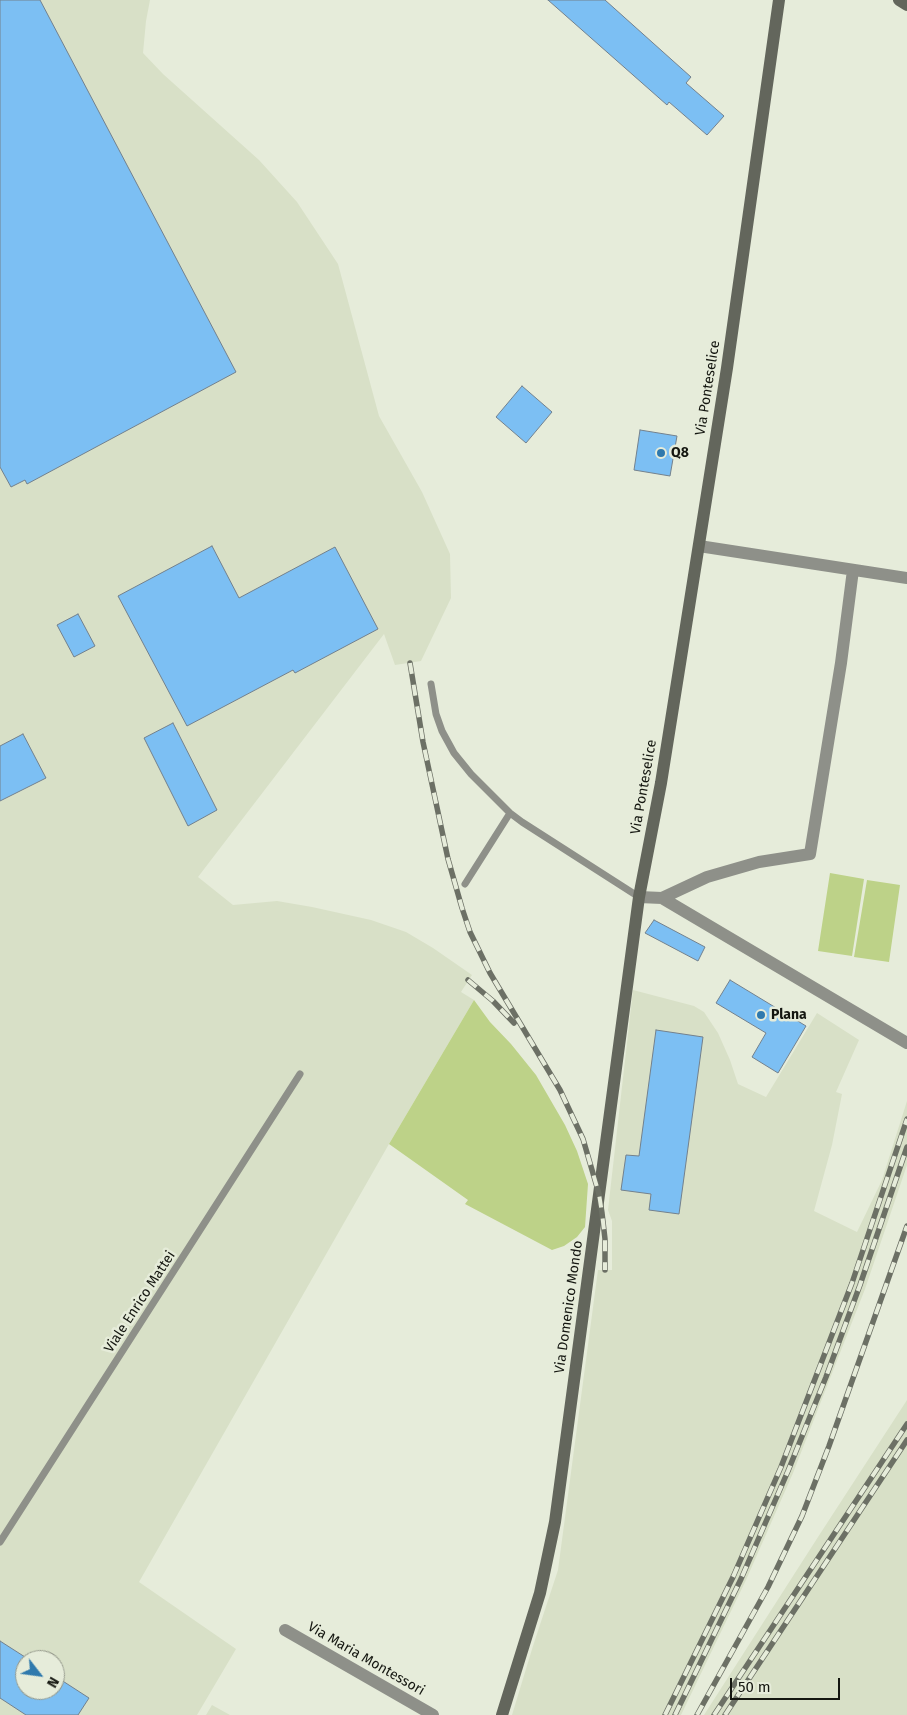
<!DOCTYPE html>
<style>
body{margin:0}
#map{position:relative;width:907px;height:1715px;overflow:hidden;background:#e6ecda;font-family:"Fira Sans",sans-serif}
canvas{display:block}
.north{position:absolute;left:15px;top:1650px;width:50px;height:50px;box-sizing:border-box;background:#e6ecda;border:1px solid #929689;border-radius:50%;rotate:120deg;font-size:14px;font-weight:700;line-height:20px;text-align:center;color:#141610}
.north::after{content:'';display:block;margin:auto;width:18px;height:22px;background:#2f79ad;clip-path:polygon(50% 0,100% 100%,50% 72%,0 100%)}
.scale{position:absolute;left:730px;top:1678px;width:110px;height:22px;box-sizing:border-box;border:2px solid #141610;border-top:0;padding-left:6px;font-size:15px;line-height:18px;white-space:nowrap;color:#141610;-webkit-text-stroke:4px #e6ecda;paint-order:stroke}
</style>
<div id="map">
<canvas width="907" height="1715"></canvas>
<div class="north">N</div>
<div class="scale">50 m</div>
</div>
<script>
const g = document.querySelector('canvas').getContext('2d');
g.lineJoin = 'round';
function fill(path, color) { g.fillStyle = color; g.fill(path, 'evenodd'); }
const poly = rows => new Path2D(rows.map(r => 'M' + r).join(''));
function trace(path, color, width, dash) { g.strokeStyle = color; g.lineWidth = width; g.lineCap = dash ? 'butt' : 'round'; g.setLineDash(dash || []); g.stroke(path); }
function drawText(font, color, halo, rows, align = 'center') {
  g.font = font + ' "Fira Sans",sans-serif'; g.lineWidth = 5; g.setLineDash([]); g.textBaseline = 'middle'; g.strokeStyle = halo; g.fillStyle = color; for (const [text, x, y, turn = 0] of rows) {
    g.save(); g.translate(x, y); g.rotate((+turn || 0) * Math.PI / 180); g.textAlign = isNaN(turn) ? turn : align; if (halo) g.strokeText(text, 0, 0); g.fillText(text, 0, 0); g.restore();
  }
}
fill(poly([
 [0,0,150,0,146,21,143,53,163,74,259,160,297,202,338,264,379,416,422,492,450,554,451,598,421,661,395,665,384,634,198,877,233,905,277,901,312,907,371,920,406,932,433,948,472,975,461,992,474,1000,389,1144,139,1582,236,1649,197,1715,0,1715],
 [25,1660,55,1660,55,1690,25,1690],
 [633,990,694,1006,704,1012,718,1033,730,1060,738,1084,766,1097,817,1013,859,1040,836,1092,842,1094,832,1145,814,1211,857,1232,882,1180,907,1101,907,1165,865,1289,793,1473,746,1580,681,1715,512,1715,533,1646,558,1570,598,1270,612,1270,612,1221,608,1210],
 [907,1400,907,1715,704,1715,818,1537],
 [212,1705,230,1715,206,1715]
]), '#d8e0c7');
fill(poly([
 [830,873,864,879,852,956,818,951],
 [867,880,900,885,889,962,854,957],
 [474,1000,490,1022,511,1044,536,1075,565,1125,577,1151,588,1184,585,1227,577,1237,564,1246,552,1250,465,1204,468,1200,389,1144]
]), '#bdd288');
const building = poly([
 [0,0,40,0,236,372,27,484,25,480,11,487,0,467,0,0],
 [548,0,605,0,691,77,686,83,724,116,707,135,669,102,667,105,548,0],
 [522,386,552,412,526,443,496,417,522,386],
 [640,430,677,436,670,476,634,470,640,430],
 [212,546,239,598,335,547,378,629,295,673,293,670,187,726,118,596,212,546],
 [78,614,95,646,74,657,57,625,78,614],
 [173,723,217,810,188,826,144,738,173,723],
 [23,734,46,778,0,801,0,746,23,734],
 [654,920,705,947,698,961,645,933,654,920],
 [730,980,806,1026,778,1073,752,1057,766,1033,716,1003,730,980],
 [656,1030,703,1037,679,1214,649,1210,651,1194,621,1190,626,1155,639,1156,656,1030],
 [0,1641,25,1657,25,1690,55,1690,55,1676,89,1698,78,1715,26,1715,0,1698,0,1641]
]);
fill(building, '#7cbff3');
trace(building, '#73818d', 1);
trace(poly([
 [431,684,436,714,442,731,454,753,471,774,510,813,522,822,639,897],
 [465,884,510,813],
 [0,1542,300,1074]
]), '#8e9089', 7);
trace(poly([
 [699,546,907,578],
 [639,897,662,898,907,1043],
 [662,898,707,877,759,862,810,854,841,663,853,570],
 [285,1630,433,1715]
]), '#8e9089', 12);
trace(poly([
 [899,0,907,5],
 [502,1715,540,1593,555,1522,639,897,661,783,727,368,779,0]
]), '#63665c', 12);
const rail = poly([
 [410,663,423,742,448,859,462,908,470,932,490,973,560,1090,583,1139,599,1194,602,1213,605,1239,605,1270],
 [468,980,493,1001,514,1023],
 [665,1715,733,1577,781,1467,852,1283,907,1119],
 [675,1715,741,1579,788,1471,826,1377,860,1285,907,1147],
 [697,1715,768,1587,802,1516,829,1446,907,1226],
 [714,1715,907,1424],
 [725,1715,907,1440]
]);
trace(rail, '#6c7065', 5.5);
trace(rail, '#e6ecda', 4, [11]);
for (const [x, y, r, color] of [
 [661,453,5,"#2f79ad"],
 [761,1015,5,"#2f79ad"]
]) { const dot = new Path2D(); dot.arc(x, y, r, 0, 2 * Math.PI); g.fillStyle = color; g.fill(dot); trace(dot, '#e6ecda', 2); }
drawText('14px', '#141610', '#e6ecda', [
 ["Via Ponteselice",708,388,-81],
 ["Via Ponteselice",644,787,-80],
 ["Viale Enrico Mattei",140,1302,-57],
 ["Via Domenico Mondo",569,1307,-82],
 ["Via Maria Montessori",366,1659,30]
]);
drawText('bold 14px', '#141610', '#e6ecda', [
 ["Q8",671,453],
 ["Plana",771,1015]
], 'left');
</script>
